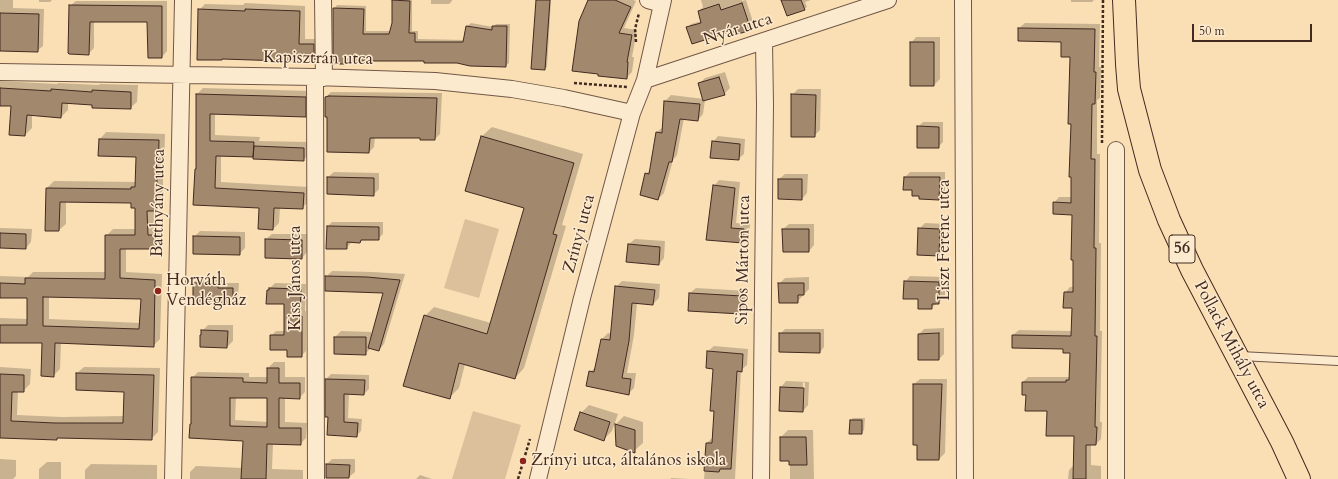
<!DOCTYPE html>
<meta charset="utf-8">
<style>
body{margin:0}
#map{position:relative;width:1338px;height:479px;overflow:hidden;background:#fadfb4;font-family:Cardo,serif}
canvas{display:block}
.scale{position:absolute;left:1192px;top:24px;width:120px;height:18px;box-sizing:border-box;border:2px solid #432a21;border-top:0;padding-left:5px;font-size:12px;line-height:14px;white-space:nowrap;color:#432a21;-webkit-text-stroke:3px #fceace;paint-order:stroke}
</style>
<div id="map">
<canvas width="1338" height="479"></canvas>
<div class="scale">50 m</div>
</div>
<script>
const g = document.querySelector('canvas').getContext('2d');
g.lineJoin = 'round';
function fill(path, color) { g.fillStyle = color; g.fill(path, 'evenodd'); }
const poly = rows => new Path2D(rows.map(r => 'M' + r).join(''));
function trace(path, color, width, dash) { g.strokeStyle = color; g.lineWidth = width; g.lineCap = dash ? 'butt' : 'round'; g.setLineDash(dash || []); g.stroke(path); }
function drawText(font, color, halo, rows, align = 'center') {
  g.font = font + ' Cardo,serif'; g.lineWidth = 3; g.setLineDash([]); g.textBaseline = 'middle'; g.strokeStyle = halo; g.fillStyle = color; for (const [text, x, y, turn = 0] of rows) {
    g.save(); g.translate(x, y); g.rotate((+turn || 0) * Math.PI / 180); g.textAlign = isNaN(turn) ? turn : align; if (halo) g.strokeText(text, 0, 0); g.fillText(text, 0, 0); g.restore();
  }
}
fill(poly([
 [465,219,499,229,479,298,444,288],
 [473,411,521,425,505,479,452,479]
]), '#dbc09b');
fill(poly([
 [0,0,13,0,13,8,44,9,43,46,37,51,0,50],
 [39,0,52,0,50,2,39,2],
 [393,0,412,0,412,31,418,31,418,39,465,40,467,26,471,23,493,27,496,24,510,24,509,63,505,66,425,60,351,60,349,63,334,9,337,5,366,6,366,31,391,31,393,23],
 [431,0,452,0,452,1,449,4,431,4],
 [537,0,551,0,547,67,544,69],
 [589,0,633,0,636,1,624,28,637,30,632,57,634,57,632,72,626,78,599,74],
 [701,0,742,0,742,1,746,0,754,25,751,29,734,30,688,28,691,24,702,21,699,11,703,7],
 [782,0,811,0,805,2,807,7,804,9],
 [1071,0,1094,0,1092,2,1071,2],
 [76,1,167,1,167,51,162,57,148,21,94,21,94,48,88,54,70,6],
 [245,3,305,6,305,39,319,39,319,56,314,61,199,10,205,4,243,5],
 [1025,23,1100,24,1099,67,1101,67,1100,98,1097,100,1097,154,1100,154,1099,243,1101,243,1100,331,1102,331,1100,422,1102,422,1101,439,1096,444,1091,444,1091,465,1101,466,1101,479,1068,479,1069,470,1074,465,1075,436,1048,410,1027,394,1023,382,1028,377,1070,377,1071,352,1064,349,1013,335,1019,330,1072,331,1073,307,1065,293,1070,287,1074,287,1073,214,1054,203,1059,197,1072,197,1071,56,1062,41,1019,28],
 [916,37,940,37,940,79,934,85,911,85,911,43],
 [725,72,730,88,724,94,705,100,703,114,698,120,684,118,677,155,673,160,664,193,658,199,646,174,650,170,657,132,663,127,665,101,671,95,704,99,699,84,705,78],
 [0,81,57,84,58,83,99,85,100,84,138,85,137,102,130,108,68,102,68,110,61,117,32,115,32,128,25,135,12,105,0,104],
 [203,88,311,91,311,110,305,116,215,113,215,135,260,137,259,141,310,142,309,155,303,160,255,154,253,156,221,155,221,182,309,187,308,202,302,208,280,207,279,223,273,229,260,207,194,204,197,168,197,94],
 [798,89,821,89,820,130,814,136,792,95],
 [331,92,442,93,440,134,435,139,421,137,375,137,374,147,369,152,328,116,326,97],
 [923,122,943,122,943,142,938,147,918,127],
 [492,127,583,154,562,225,566,226,524,368,515,378,465,364,459,388,449,398,425,316,434,307,491,323,525,208,466,190,482,136],
 [106,132,165,134,164,169,163,170,163,203,157,210,154,210,154,229,162,229,162,241,156,248,126,248,126,272,162,274,160,339,153,346,61,342,60,369,53,376,43,342,0,342,0,318,28,319,28,298,0,297,0,276,28,277,33,272,106,272,106,236,113,229,136,229,136,207,132,202,66,201,66,224,59,230,46,230,47,188,54,181,136,182,137,156,99,155,100,139],
 [49,296,142,298,141,323,49,319],
 [718,136,745,139,744,154,738,159,713,142],
 [334,172,379,173,379,189,373,195,328,177],
 [910,172,945,172,945,193,939,199,920,195,913,189,905,177],
 [785,174,808,174,807,193,802,199,779,179],
 [719,180,740,182,736,223,750,224,749,237,743,242,707,239,714,186],
 [332,222,383,222,383,234,378,239,363,239,360,242,351,241,351,243,346,248,328,226],
 [925,223,945,224,944,249,939,255,919,229],
 [789,224,814,224,814,245,809,251,783,229],
 [0,228,32,229,31,242,26,248,0,247],
 [200,231,245,232,245,248,239,254,194,237],
 [272,234,308,234,307,252,302,258,266,239],
 [635,239,665,241,664,258,659,264,629,244],
 [332,271,373,272,405,274,384,344,379,350,371,348,365,354,335,337,341,331,371,332,371,338,385,292,326,277],
 [910,276,945,277,945,297,931,308,919,298,905,282],
 [199,277,224,277,224,283,239,283,238,298,232,303,194,303,194,283],
 [809,277,809,289,797,302,779,284,785,278],
 [622,281,660,284,659,298,653,304,637,303,634,335,627,373,636,373,634,388,628,394,590,372,597,366,602,339,608,333,612,334,616,287],
 [275,283,306,284,305,311,306,311,306,351,301,356,288,349,271,336,276,331,285,331,285,303,267,303,268,290],
 [696,288,747,291,746,307,741,313,690,293],
 [208,325,233,325,233,341,227,347,202,331],
 [944,328,944,354,939,359,919,334,924,329],
 [785,329,824,329,824,347,820,352,780,334],
 [714,346,748,349,747,365,741,370,735,479,704,479,707,443,712,438,715,410,714,368,708,351],
 [274,362,285,362,285,377,305,377,305,392,299,398,285,398,285,422,307,423,306,438,300,444,273,443,272,469,303,470,303,479,190,479,190,472,196,466,243,468,244,440,192,423,192,378,198,372,249,373,249,377,268,377,268,368],
 [236,397,268,397,268,422,235,420],
 [0,367,31,369,30,384,23,391,18,391,17,415,62,417,124,416,125,391,77,373,84,367,160,368,158,432,151,439,58,437,56,439,0,437],
 [331,374,369,375,369,389,364,394,349,393,348,418,362,419,361,431,356,436,329,416,326,379],
 [920,379,947,379,945,453,939,459,914,384],
 [786,381,809,382,808,405,803,411,781,387],
 [803,382,805,383,804,406,802,406],
 [589,405,618,414,612,431,603,440,581,413],
 [624,416,643,422,643,443,634,451,617,445,616,424],
 [853,418,865,418,864,430,862,433,851,420],
 [788,430,813,430,814,479,790,479,790,460,781,437],
 [0,459,16,460,16,476,13,479,0,479],
 [332,459,355,459,355,472,349,477,326,477,327,464],
 [47,462,61,462,61,479,39,479,39,469],
 [91,464,157,465,157,479,85,479,85,470],
 [420,475,432,479,416,479],
 [671,478,689,479,670,479]
]), '#0003');
const building = poly([
 [392,0,410,1,409,33,415,33,415,42,463,42,466,26,492,30,492,26,507,26,506,67,470,66,457,63,424,63,424,61,349,61,349,64,333,64,333,8,364,9,363,34,389,34,392,23,392,0],
 [536,0,550,0,545,70,531,69,536,0],
 [588,0,615,0,631,7,619,33,632,35,627,62,628,62,627,79,598,76,598,74,572,71,579,21,588,0],
 [781,0,801,0,805,10,787,16,781,0],
 [742,3,751,30,735,35,733,31,692,44,686,27,701,23,698,11,719,4,721,10,742,3],
 [69,5,162,6,162,58,148,58,147,22,90,22,89,55,69,54,68,53,69,5],
 [198,9,245,11,245,9,300,11,299,44,314,44,314,62,222,59,222,60,197,60,198,9],
 [0,13,39,14,38,52,0,51,0,13],
 [1018,28,1095,29,1094,72,1096,72,1095,104,1092,104,1091,159,1095,159,1094,248,1096,248,1095,336,1097,336,1095,427,1097,427,1096,445,1086,445,1086,479,1073,479,1074,436,1046,436,1047,411,1025,411,1026,395,1022,395,1022,382,1066,382,1066,380,1069,380,1070,353,1063,353,1063,349,1012,348,1012,335,1071,336,1072,308,1063,308,1064,292,1073,292,1073,260,1071,260,1072,215,1053,214,1053,202,1071,203,1071,177,1069,177,1071,124,1068,124,1070,57,1061,57,1061,42,1018,41,1018,28],
 [910,42,934,42,934,86,910,86,910,42],
 [719,77,725,95,703,101,698,83,719,77],
 [0,88,51,91,51,89,92,92,92,90,131,92,131,109,92,108,92,105,62,103,61,118,27,115,25,136,9,135,11,106,0,106,0,88],
 [196,94,306,97,306,117,210,114,210,141,254,142,253,157,216,156,215,188,304,193,303,209,274,208,273,230,258,229,259,208,193,205,195,169,196,169,196,94],
 [791,94,816,95,815,137,791,137,791,94],
 [329,96,437,98,435,140,420,140,420,138,370,138,369,153,327,152,327,117,325,117,325,97,329,96],
 [664,101,700,104,698,121,680,119,672,162,669,162,658,200,640,195,645,173,649,174,656,132,662,133,664,101],
 [917,126,939,127,939,148,917,148,917,126],
 [481,136,574,163,553,234,557,235,515,379,459,363,450,399,403,386,424,315,487,334,524,208,465,191,481,136],
 [99,139,159,140,158,177,157,177,157,211,147,211,148,235,156,235,156,249,120,249,120,278,155,280,154,347,55,343,54,377,41,376,42,343,0,343,0,325,27,325,27,298,0,298,0,283,25,284,25,278,105,279,105,235,135,235,135,208,131,208,131,203,60,202,59,231,45,231,46,188,131,189,131,187,135,187,136,157,98,156,99,139],
 [43,297,141,299,139,329,43,326,43,297],
 [712,141,740,144,739,160,710,158,712,141],
 [254,146,304,148,304,161,253,159,254,146],
 [327,177,374,178,374,196,327,194,327,177],
 [904,177,940,177,939,200,919,199,919,196,912,196,912,190,903,190,904,177],
 [778,179,802,179,802,200,778,199,778,179],
 [713,185,735,188,731,228,744,229,743,243,706,240,713,185],
 [327,226,379,227,379,240,361,240,360,243,347,242,347,249,326,249,327,226],
 [918,228,940,229,939,256,917,255,918,228],
 [782,229,809,229,809,252,783,252,782,229],
 [0,233,26,234,26,249,0,248,0,233],
 [193,236,240,237,240,255,193,254,193,236],
 [265,239,302,240,302,259,265,258,265,239],
 [628,244,660,247,659,265,626,262,628,244],
 [325,276,367,277,400,280,379,351,368,348,383,293,325,291,325,276],
 [904,281,939,282,939,304,932,304,932,309,918,309,918,299,903,299,904,281],
 [193,283,218,283,218,288,233,288,233,304,193,304,193,283],
 [778,283,804,283,804,295,798,295,798,303,779,303,778,283],
 [615,286,655,290,653,305,632,303,629,341,622,378,631,379,629,395,586,386,589,371,594,372,601,339,610,340,615,286],
 [269,288,301,289,300,316,302,316,302,357,287,357,287,350,270,350,270,335,284,335,284,304,266,304,267,290,269,290,269,288],
 [689,293,742,296,741,314,688,311,689,293],
 [201,330,228,331,227,348,200,347,200,335,201,335,201,330],
 [779,333,820,333,820,353,779,352,779,333],
 [939,333,939,360,918,360,918,334,939,333],
 [334,337,366,337,366,355,334,354,334,337],
 [707,351,743,354,742,372,737,371,731,469,720,469,719,472,704,471,706,443,712,443,714,411,710,411,713,369,706,368,707,351],
 [267,368,279,368,279,383,300,383,300,399,279,398,279,428,301,428,301,445,267,444,266,479,241,479,243,441,189,438,190,424,191,424,191,377,243,378,243,382,267,383,267,368],
 [230,398,267,398,267,427,230,426,230,398],
 [76,373,154,375,152,440,57,438,57,440,0,438,0,374,24,375,24,392,12,392,11,421,55,423,123,423,124,392,76,390,76,373],
 [325,379,365,380,364,395,344,394,344,422,358,423,357,437,327,435,328,417,325,417,325,379],
 [913,384,942,384,939,460,917,460,917,445,913,445,913,384],
 [780,387,804,388,803,412,779,411,780,387],
 [580,412,610,422,604,441,574,430,580,412],
 [850,420,862,420,862,434,849,434,850,420],
 [615,424,635,430,635,453,616,446,615,424],
 [780,437,806,437,807,465,789,465,789,461,780,461,780,437],
 [326,464,350,465,349,478,326,478,326,464]
]);
fill(building, '#a2886d');
trace(building, '#432a21', 1);
const lane = poly([
 [1240,356,1338,361]
]);
const street = poly([
 [323,0,324,78],
 [648,0,662,4],
 [963,0,965,479],
 [0,72,315,77,435,81,512,89,564,98,632,113],
 [315,77,316,479],
 [645,80,888,0],
 [1116,150,1116,479],
 [173,479,183,0],
 [538,479,582,298,632,113,645,80,663,0],
 [761,479,765,105,764,42]
]);
const primary = poly([
 [1124,0,1127,64,1129,89,1150,170,1169,220,1192,270,1282,442,1299,479]
]);
trace(lane, '#715746', 10);
trace(street, '#715746', 18);
trace(primary, '#432a21', 24);
trace(poly([
 [636,42,635,29,639,13],
 [574,83,627,87],
 [1102,143,1103,0],
 [518,479,530,439]
]), '#432a21', 2.5, [3, 2]);
trace(lane, '#fceace', 8);
trace(street, '#fceace', 16);
trace(primary, '#fadfb4', 22);
for (const [x, y, r, color] of [
 [158,291,4,"#8f2418"],
 [523,461,4,"#8f2418"]
]) { const dot = new Path2D(); dot.arc(x, y, r, 0, 2 * Math.PI); g.fillStyle = color; g.fill(dot); trace(dot, '#fceace', 1.5); }
for (const [x, y, w] of [
 [1182,249,26]
]) { const box = new Path2D(); box.roundRect(x - w / 2, y - 14, w, 28, 3); g.fillStyle = '#fceace'; g.fill(box); trace(box, '#432a21', 1); }
drawText('bold 16px', '#432a21', null, [
 ["56",1182,249]
]);
drawText('17px', '#432a21', '#fceace', [
 ["Nyár utca",738,30,-18],
 ["Kapisztrán utca",318,59,1],
 ["Batthyány utca",159,203,-89],
 ["Zrínyi utca",580,234,-75],
 ["Liszt Ferenc utca",945,240,-90],
 ["Sipos Márton utca",744,260,-89],
 ["Kiss János utca",296,278,-90],
 ["Pollack Mihály utca",1231,345,62]
]);
drawText('17px', '#432a21', '#fceace', [
 ["Horváth",166,281],
 ["Vendégház",166,301],
 ["Zrínyi utca, általános iskola",531,461]
], 'left');
</script>
